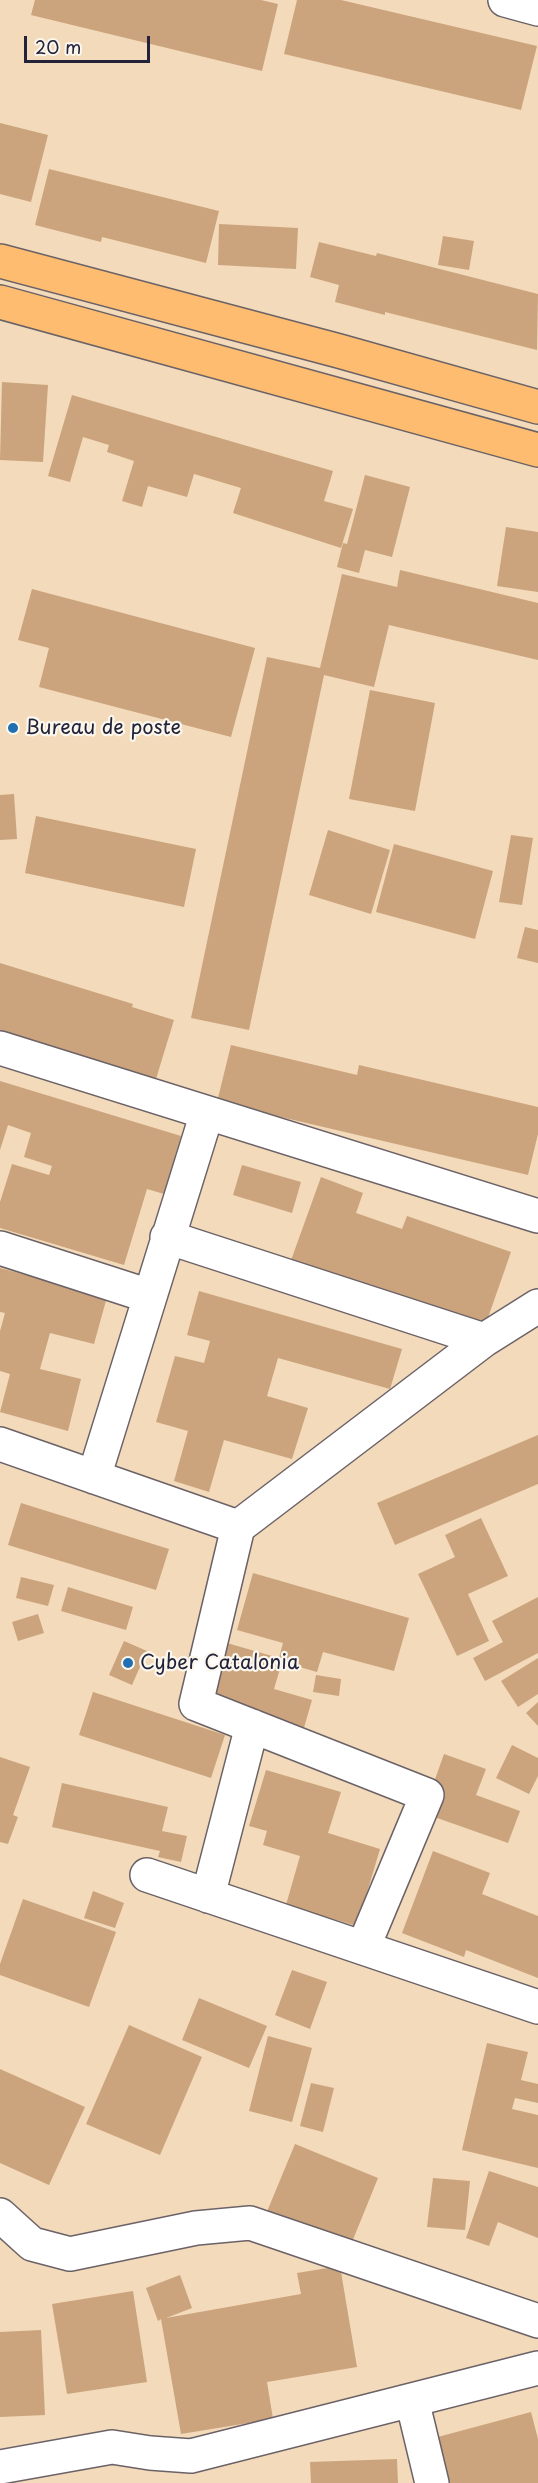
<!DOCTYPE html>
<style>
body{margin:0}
#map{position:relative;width:538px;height:2483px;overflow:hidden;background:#f3daba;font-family:"Playpen Sans",sans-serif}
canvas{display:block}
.scale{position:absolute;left:24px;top:36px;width:126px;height:27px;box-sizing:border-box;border:3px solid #22223b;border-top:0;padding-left:8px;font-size:18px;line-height:21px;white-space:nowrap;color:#22223b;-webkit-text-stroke:4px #fbf7ec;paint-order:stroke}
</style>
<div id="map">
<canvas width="538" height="2483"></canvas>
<div class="scale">20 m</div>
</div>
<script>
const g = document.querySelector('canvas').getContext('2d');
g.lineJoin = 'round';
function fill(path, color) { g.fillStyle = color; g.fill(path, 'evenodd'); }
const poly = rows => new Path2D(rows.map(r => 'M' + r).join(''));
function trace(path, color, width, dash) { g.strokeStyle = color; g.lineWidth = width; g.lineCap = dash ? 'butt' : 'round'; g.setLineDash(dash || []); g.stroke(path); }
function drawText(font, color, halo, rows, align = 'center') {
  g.font = font + ' "Playpen Sans",sans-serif'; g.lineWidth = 4.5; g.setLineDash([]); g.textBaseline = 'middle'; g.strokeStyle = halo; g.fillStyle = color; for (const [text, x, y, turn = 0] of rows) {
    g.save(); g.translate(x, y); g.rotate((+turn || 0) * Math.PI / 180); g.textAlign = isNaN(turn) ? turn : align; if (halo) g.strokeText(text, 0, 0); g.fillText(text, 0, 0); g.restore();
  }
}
fill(poly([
 [35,0,261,0,278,4,262,71,31,15],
 [297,0,341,0,537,46,521,110,284,54],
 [0,123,48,135,31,202,0,194],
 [49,169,219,211,206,263,102,237,101,242,35,225],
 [219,224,298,228,296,269,218,265],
 [443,236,474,241,469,270,438,265],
 [319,242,376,256,377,253,538,294,537,350,385,312,385,315,335,302,339,285,310,277],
 [2,382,48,385,43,462,0,460],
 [72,395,333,471,324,501,353,509,341,548,233,513,241,488,194,474,187,497,148,486,142,507,122,501,134,461,107,452,109,445,83,437,70,482,48,476],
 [365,475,410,487,392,557,365,550,359,573,337,567,343,543,347,544],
 [506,527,538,532,538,592,497,586],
 [400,570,538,603,538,660,389,625,374,687,324,675,249,1030,191,1018,267,657,320,668,342,574,397,587],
 [32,589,255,648,231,737,39,687,49,648,18,640],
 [370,690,435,703,415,811,349,799],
 [14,794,17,839,0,840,0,795],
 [36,816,196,849,184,907,25,873],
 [328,830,390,850,371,914,309,895],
 [511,835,533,838,522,905,499,902],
 [394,844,493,871,475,939,376,912],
 [525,927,538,930,538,963,517,958],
 [0,963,133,1004,132,1007,174,1020,152,1092,0,1043],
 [231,1045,357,1075,359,1065,538,1107,538,1134,528,1175,217,1102],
 [0,1081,181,1136,164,1194,147,1189,124,1265,0,1228,0,1202,12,1164,49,1175,52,1166,24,1157,31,1133,8,1125,0,1150],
 [242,1165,301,1182,292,1213,233,1195],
 [321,1177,363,1193,356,1213,402,1229,407,1216,511,1252,483,1332,290,1263],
 [0,1268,107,1297,94,1344,50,1333,40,1369,81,1379,68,1431,0,1412,10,1374,0,1371,0,1331,5,1313,0,1312],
 [199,1291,402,1349,390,1389,278,1358,267,1396,308,1408,292,1459,224,1440,209,1492,174,1481,188,1431,156,1422,175,1356,204,1363,210,1341,187,1335],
 [538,1435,538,1484,395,1545,377,1503],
 [21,1503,169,1549,156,1590,8,1545],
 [481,1518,508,1576,468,1594,489,1641,457,1656,418,1574,455,1557,445,1535],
 [253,1573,409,1618,394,1671,323,1652,317,1672,282,1662,274,1689,312,1700,301,1738,203,1701,220,1641,279,1658,283,1643,237,1630],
 [21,1577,54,1585,48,1606,16,1598],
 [68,1587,133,1607,126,1630,61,1611],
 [538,1597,538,1653,485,1681,473,1658,503,1642,492,1621],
 [38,1614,44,1633,18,1641,12,1622],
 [124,1641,147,1651,132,1685,109,1675],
 [538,1658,538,1694,518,1707,501,1681],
 [316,1675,341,1679,339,1696,313,1692],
 [93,1692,225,1735,211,1778,79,1735],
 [538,1702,538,1726,526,1713],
 [512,1745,538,1758,538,1776,529,1794,496,1778],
 [444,1754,486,1769,476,1795,520,1811,508,1843,423,1813],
 [0,1757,30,1767,13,1815,18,1817,8,1844,0,1842],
 [266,1770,341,1792,328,1833,380,1849,357,1926,286,1905,300,1856,263,1845,267,1831,249,1826],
 [62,1783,168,1807,162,1831,187,1836,181,1862,158,1857,160,1851,52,1827],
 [433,1851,490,1873,482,1894,538,1916,538,1978,466,1950,464,1957,402,1933],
 [93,1891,124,1903,115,1928,84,1918],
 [23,1899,116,1932,89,2007,0,1975,0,1964],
 [292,1970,327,1982,310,2029,275,2015],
 [199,1998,267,2026,249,2068,182,2040],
 [129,2025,202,2057,160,2155,86,2124],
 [268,2036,312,2048,292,2122,249,2111],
 [487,2043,528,2052,521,2080,538,2084,538,2103,515,2098,512,2109,538,2115,538,2168,462,2150],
 [0,2069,85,2107,49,2185,0,2163],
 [311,2083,334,2088,323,2132,300,2126],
 [295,2144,378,2178,350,2247,266,2214],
 [489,2171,538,2187,538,2238,498,2222,489,2246,466,2238],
 [433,2178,470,2181,465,2230,427,2227],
 [340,2266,357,2367,267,2382,273,2419,181,2434,161,2319,158,2321,146,2288,180,2275,192,2308,166,2318,301,2294,297,2273],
 [133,2291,147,2382,67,2394,52,2304],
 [41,2330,45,2415,0,2417,0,2332],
 [531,2412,538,2439,538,2483,446,2483,434,2438],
 [397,2459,398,2483,311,2483,310,2462]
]), '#cba47d');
const minor = poly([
 [505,0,538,9],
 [0,1048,538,1216],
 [167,1237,484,1340],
 [0,1248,149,1296],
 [0,1444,238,1527,484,1340,538,1306],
 [94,1477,207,1113],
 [238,1527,196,1704,427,1795,363,1948],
 [147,1875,538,2007],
 [208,1896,252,1726],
 [0,2215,32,2244,70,2254,196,2228,250,2223,538,2321],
 [412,2400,432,2483],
 [0,2467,112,2447,150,2453,191,2456,538,2368]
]);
const major = poly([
 [0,261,339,351,538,407],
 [0,302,538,450]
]);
trace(minor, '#6b6267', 36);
trace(major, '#6b6267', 36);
trace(minor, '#fff', 33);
trace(major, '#fdbc6f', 33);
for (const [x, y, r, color] of [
 [13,728,6,"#1f6fb2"],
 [128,1663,6,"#1f6fb2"]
]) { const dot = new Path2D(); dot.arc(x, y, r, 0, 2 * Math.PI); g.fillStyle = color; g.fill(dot); trace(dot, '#fbf7ec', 2); }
drawText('20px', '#22223b', '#fbf7ec', [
 ["Bureau de poste",25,728],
 ["Cyber Catalonia",140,1663]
], 'left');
</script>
